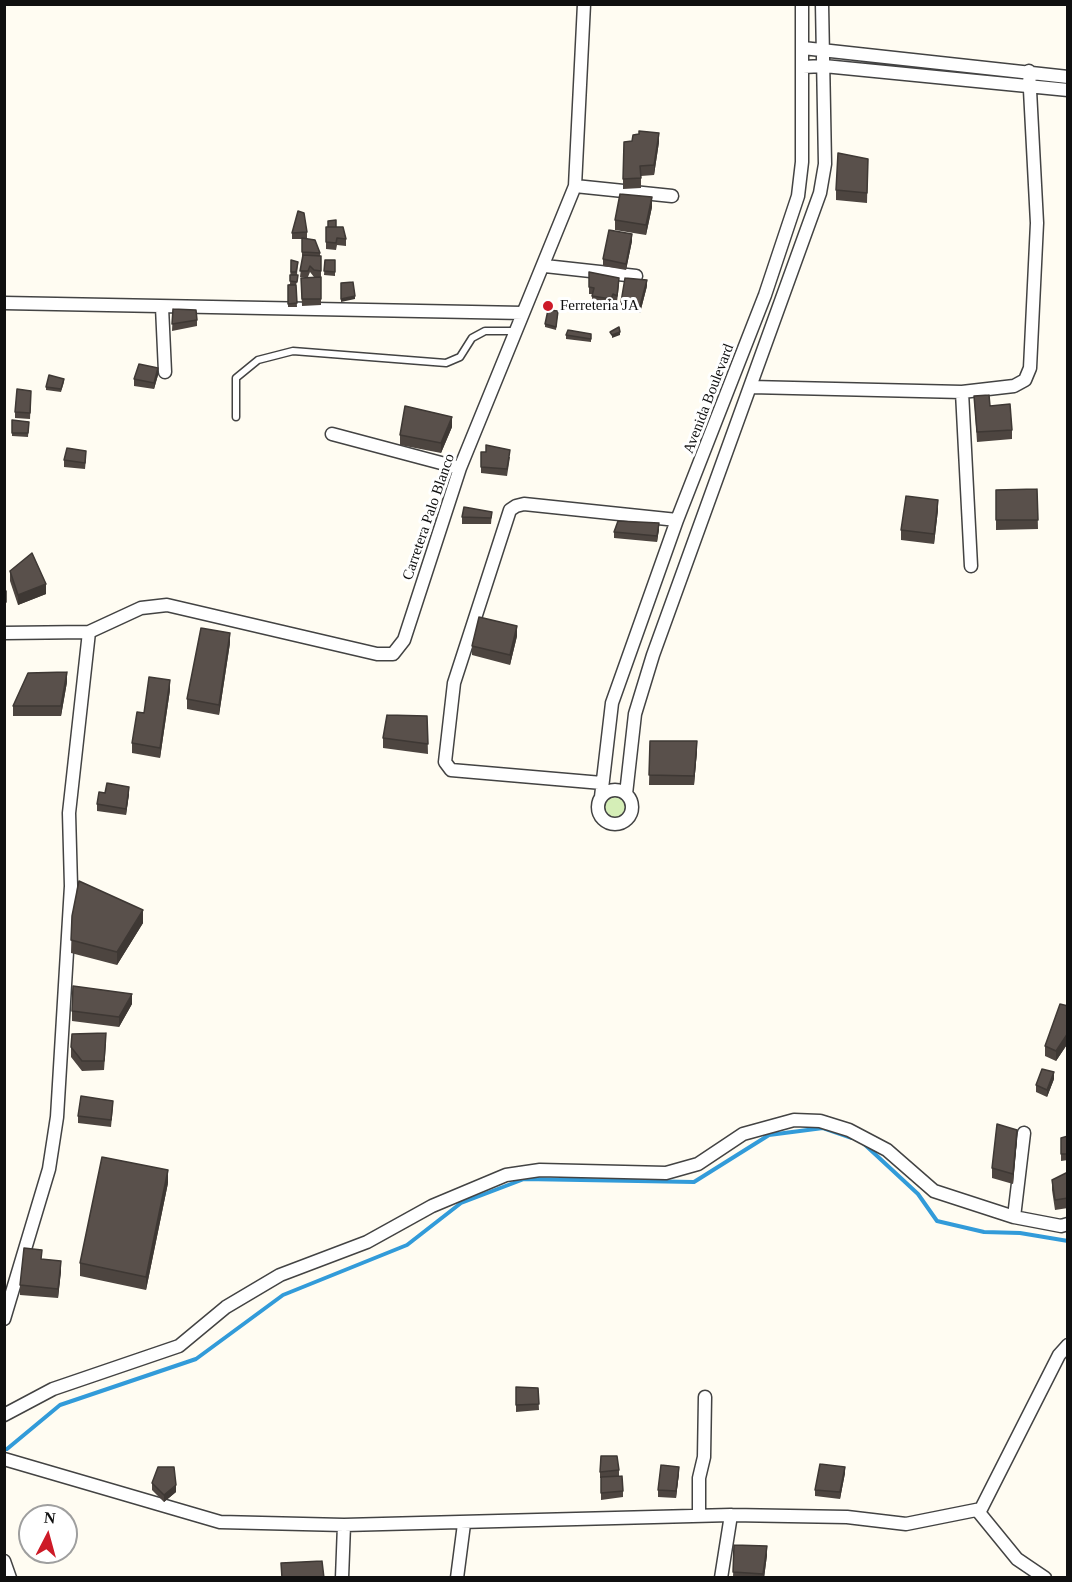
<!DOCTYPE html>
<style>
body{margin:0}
#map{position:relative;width:1072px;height:1582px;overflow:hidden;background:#fffcf2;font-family:"Times New Roman",serif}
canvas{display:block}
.frame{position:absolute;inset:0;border:6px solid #101010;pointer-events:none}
.north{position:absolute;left:18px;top:1504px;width:60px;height:60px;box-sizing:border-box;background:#fff;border:2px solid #9f9f9f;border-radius:50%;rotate:6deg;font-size:16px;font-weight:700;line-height:24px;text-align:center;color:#101010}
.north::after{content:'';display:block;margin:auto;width:21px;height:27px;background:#cd1a27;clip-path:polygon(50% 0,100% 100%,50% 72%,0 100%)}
</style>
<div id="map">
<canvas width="1072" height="1582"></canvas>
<div class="frame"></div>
<div class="north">N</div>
</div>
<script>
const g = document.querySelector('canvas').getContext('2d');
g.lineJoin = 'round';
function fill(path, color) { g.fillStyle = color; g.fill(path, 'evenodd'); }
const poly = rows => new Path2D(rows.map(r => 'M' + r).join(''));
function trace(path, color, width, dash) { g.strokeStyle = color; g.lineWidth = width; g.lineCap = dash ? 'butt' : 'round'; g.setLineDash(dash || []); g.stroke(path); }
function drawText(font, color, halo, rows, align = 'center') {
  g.font = font + ' "Times New Roman",serif'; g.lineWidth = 6; g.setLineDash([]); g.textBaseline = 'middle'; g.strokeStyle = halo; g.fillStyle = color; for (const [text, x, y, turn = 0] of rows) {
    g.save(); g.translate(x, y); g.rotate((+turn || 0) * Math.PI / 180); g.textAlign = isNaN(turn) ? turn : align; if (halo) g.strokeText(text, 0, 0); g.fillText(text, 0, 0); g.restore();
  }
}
fill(poly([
 '601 807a14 14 0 1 1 28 0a14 14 0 1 1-28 0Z'
]), '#d5eeb7');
trace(poly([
 [862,1142,918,1194,937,1221,984,1232,1020,1233,1068,1241],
 [7,1449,60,1405,196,1359,283,1295,407,1245,461,1203,524,1179,694,1182,769,1135,823,1128,852,1138]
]), '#329bd9', 4);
const lane = poly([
 [236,417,236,378,258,360,293,351,446,363,460,357,472,338,485,331,516,331]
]);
const street = poly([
 [803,48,1068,77],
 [803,67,824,66,1068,90],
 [575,186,672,196],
 [545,266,636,276],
 [4,303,523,313],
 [162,307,165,372],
 [751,387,962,392,1014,386,1025,380,1030,368,1037,223,1029,71],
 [962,392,971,566],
 [332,434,460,468],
 [4,633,89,632,141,608,167,605,377,654,393,654,404,640,460,468,575,186,584,4],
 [602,783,451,770,445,762,454,683,510,510,516,506,524,504,677,520],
 '598 807a17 17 0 1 1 34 0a17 17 0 1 1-34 0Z',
 [626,794,635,714,653,655,820,193,825,164,822,4],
 [601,797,612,703,677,520,765,295,798,196,802,162,802,4],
 [1014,1217,1024,1133],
 [4,1319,49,1169,57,1117,71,886,69,813,89,632],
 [4,1415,53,1389,179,1346,226,1307,280,1275,367,1242,432,1206,506,1175,540,1170,666,1173,698,1164,743,1134,794,1120,820,1121,849,1130,887,1150,934,1191,1014,1217,1061,1226,1068,1224],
 [4,1459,220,1522,344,1525,731,1515,847,1517,906,1524,981,1509,1059,1355,1068,1345],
 [977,1510,1017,1559,1045,1578],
 [699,1515,699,1478,704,1457,705,1397],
 [4,1561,10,1578],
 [342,1578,344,1525],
 [457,1578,464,1524],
 [721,1578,731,1515]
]);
trace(lane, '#434343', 9);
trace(street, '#434343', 15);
trace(lane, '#fff', 6);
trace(street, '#fff', 12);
fill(poly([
 [659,142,654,175,641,176,641,188,623,189,623,179],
 [868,159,867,203,836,200,836,190],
 [652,207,646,235,615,230,615,220],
 [326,227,336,227,346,239,346,246,337,245,336,250,326,249],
 [307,232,307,239,320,253,320,256,321,256,321,305,302,306,301,278,314,277,310,272,308,277,300,277,302,259,302,239,292,239,292,233],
 [632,241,626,270,603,266,603,259],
 [291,260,298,262,297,275,298,278,296,285,297,307,288,307,288,285,290,284],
 [325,260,335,260,335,276,324,275],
 [589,272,619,285,617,302,613,301,611,306,592,303,592,294,589,294],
 [647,286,640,313,621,309,621,302],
 [173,309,197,320,197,326,172,331],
 [558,311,556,330,545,327,545,324],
 [591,334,591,342,566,339,566,335],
 [158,375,154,389,134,386,134,379],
 [64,382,61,392,46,390,46,387],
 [974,396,990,406,1012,430,1012,439,977,442],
 [31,398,30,419,15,418,15,412],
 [12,420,29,422,28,437,12,436],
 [452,427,441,453,400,445,400,435],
 [481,452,510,457,507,476,481,473],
 [86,458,85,469,64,467,64,460],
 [1037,489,1038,529,996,530,996,490],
 [938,510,934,544,901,540,901,530],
 [492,512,491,524,462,524,462,517],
 [659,529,657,542,614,538,614,532],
 [10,571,46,594,18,605,10,581],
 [517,636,510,665,472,655,472,646],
 [230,643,219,715,187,709,187,699],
 [67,682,61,716,13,716,13,706],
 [170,690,160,758,132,753,132,743],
 [427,716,428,754,383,748,383,738],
 [650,741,697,751,694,785,649,785],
 [105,793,129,794,126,815,97,811,97,804],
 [72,916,143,923,117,965,71,953],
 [132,1004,119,1027,72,1021,72,1011],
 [1068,1006,1068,1043,1056,1061,1045,1056,1045,1046],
 [106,1043,104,1070,82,1071,71,1057,71,1047],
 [1054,1079,1047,1097,1036,1092,1036,1085],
 [113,1107,111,1127,78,1123,78,1116],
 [1068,1136,1068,1160,1061,1161,1061,1138],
 [1017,1140,1013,1184,992,1178,992,1168],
 [1068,1172,1068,1208,1055,1210,1052,1190,1052,1180],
 [168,1183,146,1290,80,1276,80,1263],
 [42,1259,61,1271,58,1298,20,1295,20,1285],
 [516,1387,538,1388,539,1410,516,1412],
 [619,1470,619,1476,623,1491,623,1497,601,1500,601,1478,600,1478,600,1472],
 [679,1473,676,1498,658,1497,658,1490],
 [845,1473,840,1499,815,1496,815,1490],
 [152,1483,176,1492,164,1502,152,1490],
 [734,1545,767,1555,764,1578,733,1578]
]), '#4d4540');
fill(poly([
 [659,133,659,142,654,175,654,165],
 [652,197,652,207,646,235,646,225],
 [632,234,632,241,626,270,626,264],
 [647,280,647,286,640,313,640,306],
 [355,296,355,299,341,302,341,299],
 [620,332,620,335,612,338,612,335],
 [158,368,158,375,154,389,154,383],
 [452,417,452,427,441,453,441,443],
 [938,500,938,510,934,544,934,534],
 [659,523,659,529,657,542,657,536],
 [46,584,46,594,18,605,18,595],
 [517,626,517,636,510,665,510,655],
 [230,633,230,643,219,715,219,705],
 [67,672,67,682,61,716,61,706],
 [170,680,170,690,160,758,160,748],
 [697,741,697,751,694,785,694,776],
 [129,787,129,794,126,815,126,809],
 [143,910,143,923,117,965,117,952],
 [132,994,132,1004,119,1027,119,1017],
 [1068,1033,1068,1043,1056,1061,1056,1051],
 [1054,1072,1054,1079,1047,1097,1047,1090],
 [1017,1130,1017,1140,1013,1184,1013,1174],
 [168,1170,168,1183,146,1290,146,1277],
 [61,1261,61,1271,58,1298,58,1289],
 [679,1467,679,1473,676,1498,676,1491],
 [845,1467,845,1473,840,1499,840,1492],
 [176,1485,176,1492,164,1502,164,1495],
 [767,1546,767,1555,764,1578,763,1578]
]), '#3e3834');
const building = poly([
 [639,131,659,133,654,165,640,166,641,178,623,179,624,142,632,141,633,135,639,134,639,131],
 [838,153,868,159,867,193,836,190,838,153],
 [620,194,652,197,646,225,615,220,620,194],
 [298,211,304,213,307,232,292,233,298,211],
 [336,220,336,227,328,227,328,221,336,220],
 [326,227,343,227,346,239,337,238,336,243,326,242,326,227],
 [609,230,632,234,626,264,603,259,609,230],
 [302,238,315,240,320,253,302,252,302,238],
 [303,255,321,256,321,271,314,270,310,266,308,271,300,271,303,255],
 [291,260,298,262,296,272,291,272,291,260],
 [325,260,335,260,335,272,324,271,325,260],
 [589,272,619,278,617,296,613,294,611,299,592,296,594,288,589,287,589,272],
 [290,275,298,275,297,282,290,281,290,275],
 [321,277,321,299,302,299,301,278,321,277],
 [625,278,647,280,640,306,621,302,625,278],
 [353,282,355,296,341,299,341,283,353,282],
 [288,285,296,285,297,303,288,304,288,285],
 [173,309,196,310,197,320,172,324,173,309],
 [548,310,558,311,556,327,545,324,548,310],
 [619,327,620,332,612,335,610,332,619,327],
 [568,330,591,334,591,339,566,335,568,330],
 [139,364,158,368,154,383,134,379,139,364],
 [49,375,64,379,61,389,46,387,49,375],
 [17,389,31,391,30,413,15,412,17,389],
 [989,395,990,406,1010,404,1012,430,977,432,974,396,989,395],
 [405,406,452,417,441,443,400,435,405,406],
 [12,420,29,422,28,433,12,433,12,420],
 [486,445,510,450,507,469,481,467,481,452,486,452,486,445],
 [67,448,86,451,85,463,64,460,67,448],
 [1037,489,1038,520,996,520,996,490,1037,489],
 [906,496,938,500,934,534,901,530,906,496],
 [464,507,492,512,491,518,462,517,464,507],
 [618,521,659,523,657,536,614,532,618,521],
 [32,553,46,584,18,595,10,571,32,553],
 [4,591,6,591,6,602,4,603,4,591],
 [479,617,517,626,510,655,472,646,479,617],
 [201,628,230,633,219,705,187,699,201,628],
 [67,672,61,706,13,706,28,673,67,672],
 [149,677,170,680,160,748,132,743,137,712,144,713,149,677],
 [387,715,427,716,428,744,383,738,387,715],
 [650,741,697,741,694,776,649,775,650,741],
 [107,783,129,787,126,809,97,804,99,792,105,793,107,783],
 [79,881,143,910,117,952,71,940,72,916,79,881],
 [73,986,132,994,119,1017,72,1011,73,986],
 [1060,1004,1068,1006,1068,1033,1056,1051,1045,1046,1060,1004],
 [106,1033,104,1061,82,1061,71,1047,72,1034,106,1033],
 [1042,1069,1054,1072,1047,1090,1036,1085,1042,1069],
 [81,1096,113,1101,111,1120,78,1116,81,1096],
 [997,1124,1017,1130,1013,1174,992,1168,997,1124],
 [1068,1136,1068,1154,1061,1154,1061,1138,1068,1136],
 [102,1157,168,1170,146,1277,80,1263,102,1157],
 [1068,1172,1068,1198,1055,1200,1052,1180,1068,1172],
 [24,1248,42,1250,41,1259,61,1261,58,1289,20,1285,24,1248],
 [516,1387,538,1388,539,1404,516,1405,516,1387],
 [601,1456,617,1456,619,1470,600,1472,601,1456],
 [820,1464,845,1467,840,1492,815,1490,820,1464],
 [661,1465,679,1467,676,1491,658,1490,661,1465],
 [158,1467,174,1467,176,1485,164,1495,152,1483,158,1467],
 [622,1476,623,1491,601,1493,601,1477,622,1476],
 [734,1545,767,1546,763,1574,733,1572,734,1545],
 [322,1561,324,1578,282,1578,281,1563,322,1561]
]);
fill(building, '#59504b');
trace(building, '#3e3834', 1.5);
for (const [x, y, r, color] of [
 [548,306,6,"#cd1a27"]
]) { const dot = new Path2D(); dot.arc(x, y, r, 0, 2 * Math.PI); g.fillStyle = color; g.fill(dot); trace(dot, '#fff', 2); }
drawText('15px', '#101010', '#fff', [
 ["Ferreteria JA",560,306]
], 'left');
drawText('15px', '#101010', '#fff', [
 ["Avenida Boulevard",709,399,-69],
 ["Carretera Palo Blanco",429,517,-71]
]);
</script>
